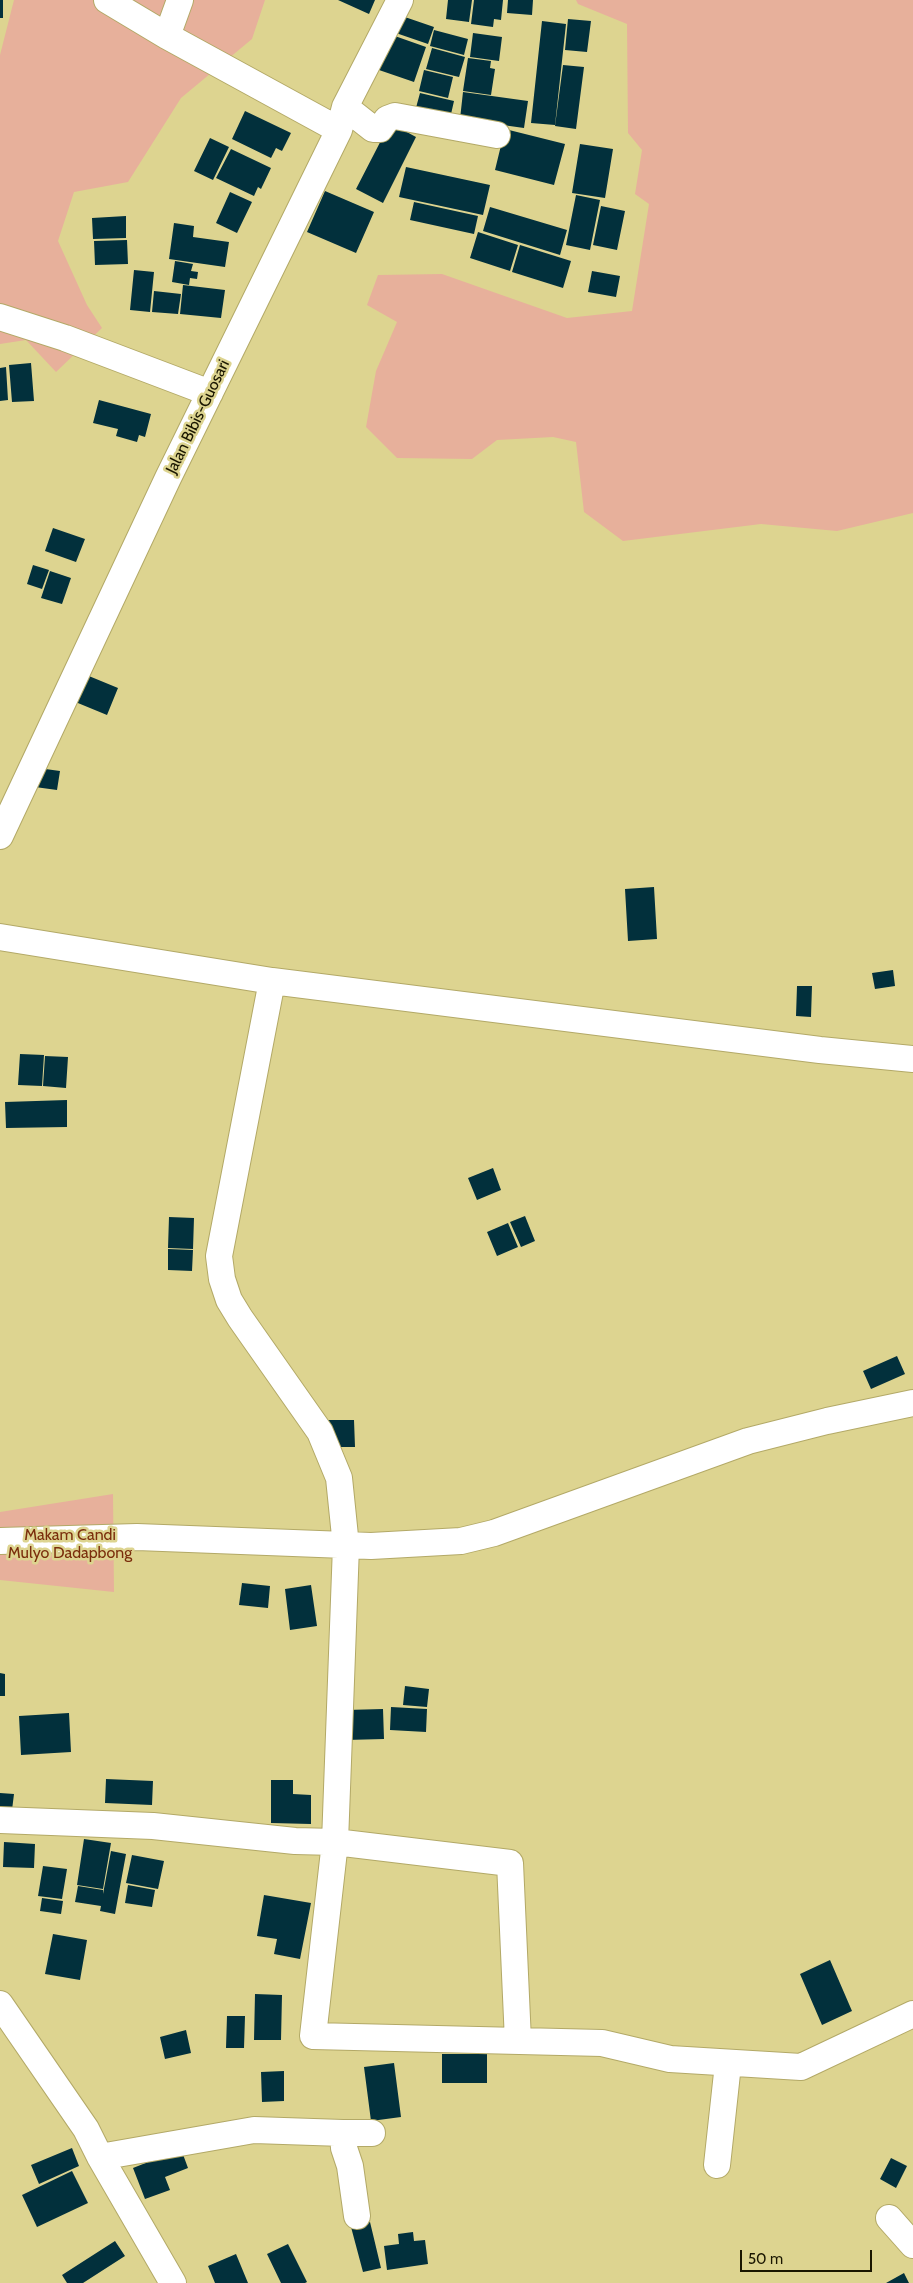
<!DOCTYPE html>
<style>
body{margin:0}
#map{position:relative;width:913px;height:2283px;overflow:hidden;background:#ddd490;font-family:Cabin,sans-serif}
canvas{display:block}
.scale{position:absolute;left:740px;top:2250px;width:132px;height:22px;box-sizing:border-box;border:2px solid #1a1600;border-top:0;padding-left:6px;font-size:15px;line-height:18px;white-space:nowrap;color:#1a1600;-webkit-text-stroke:4px #ddd490;paint-order:stroke}
</style>
<div id="map">
<canvas width="913" height="2283"></canvas>
<div class="scale">50 m</div>
</div>
<script>
const g = document.querySelector('canvas').getContext('2d');
g.lineJoin = 'round';
function fill(path, color) { g.fillStyle = color; g.fill(path, 'evenodd'); }
const poly = rows => new Path2D(rows.map(r => 'M' + r).join(''));
function trace(path, color, width, dash) { g.strokeStyle = color; g.lineWidth = width; g.lineCap = dash ? 'butt' : 'round'; g.setLineDash(dash || []); g.stroke(path); }
function drawText(font, color, halo, rows, align = 'center') {
  g.font = font + ' Cabin,sans-serif'; g.lineWidth = 5; g.setLineDash([]); g.textBaseline = 'middle'; g.strokeStyle = halo; g.fillStyle = color; for (const [text, x, y, turn = 0] of rows) {
    g.save(); g.translate(x, y); g.rotate((+turn || 0) * Math.PI / 180); g.textAlign = isNaN(turn) ? turn : align; if (halo) g.strokeText(text, 0, 0); g.fillText(text, 0, 0); g.restore();
  }
}
fill(poly([
 [14,0,265,0,252,39,181,98,128,182,74,192,58,241,87,305,102,328,56,372,26,340,0,344,0,55],
 [576,0,913,0,913,513,837,531,761,524,623,541,584,512,576,442,553,437,497,440,472,459,397,458,366,427,376,371,397,322,367,305,378,275,442,274,567,318,632,311,649,204,635,194,642,150,628,133,627,24,578,4],
 [113,1494,114,1592,0,1580,0,1512]
]), '#e7b09b');
fill(poly([
 [0,0,3,0,3,18,0,18],
 [338,0,375,0,369,14],
 [448,0,472,0,469,22,446,19],
 [474,0,503,0,501,20,494,19,493,27,471,24],
 [508,0,533,0,532,15,507,13],
 [399,15,434,27,428,44,393,32],
 [568,19,591,21,587,52,565,50],
 [542,21,566,24,555,125,531,123],
 [434,30,468,39,464,55,430,46],
 [473,33,502,37,499,61,470,57],
 [392,35,426,47,414,82,379,70],
 [432,48,465,57,459,77,426,69],
 [468,58,491,61,490,68,495,69,491,95,463,91],
 [563,65,584,67,576,129,555,126],
 [424,70,453,77,448,98,419,91],
 [463,92,528,101,524,128,460,119],
 [420,93,454,101,449,123,414,115],
 [245,111,291,133,282,151,276,148,271,158,232,139],
 [390,123,416,137,383,203,356,189],
 [505,129,565,144,554,185,495,170],
 [210,138,229,147,213,180,194,171],
 [580,144,613,149,605,198,572,193],
 [231,149,271,168,261,189,258,187,254,196,216,178],
 [406,167,490,185,483,215,399,197],
 [325,191,374,212,356,253,307,232],
 [230,192,252,202,237,233,216,223],
 [576,195,600,200,590,250,566,245],
 [414,202,478,216,474,234,410,220],
 [601,206,625,211,617,250,593,245],
 [490,207,567,230,560,255,483,231],
 [126,216,126,238,93,239,92,218],
 [174,223,194,226,193,237,229,242,225,267,169,259],
 [478,232,518,245,510,271,470,258],
 [127,240,128,264,95,265,94,241],
 [520,245,571,261,563,288,512,272],
 [175,261,193,264,191,271,198,272,197,279,190,278,189,285,172,282],
 [134,270,154,272,150,312,130,310],
 [592,271,620,276,616,297,588,292],
 [183,285,225,290,221,318,180,314],
 [154,291,181,294,178,314,152,312],
 [31,363,34,401,12,402,9,365],
 [6,367,8,400,0,401,0,368],
 [99,400,151,414,145,437,139,435,137,442,116,436,118,429,93,423],
 [53,528,85,539,76,562,45,551],
 [33,565,49,570,42,589,27,584],
 [50,571,71,578,62,604,41,598],
 [84,674,118,688,107,715,73,701],
 [38,768,60,771,57,790,35,787],
 [654,887,657,939,628,941,625,889],
 [893,970,895,986,875,989,872,973],
 [797,986,812,986,811,1017,796,1016],
 [20,1054,44,1055,42,1086,18,1085],
 [45,1056,68,1057,66,1088,43,1086],
 [67,1100,67,1127,6,1128,5,1102],
 [493,1168,501,1190,477,1200,468,1178],
 [525,1216,535,1241,521,1247,510,1222],
 [169,1217,194,1218,193,1249,168,1248],
 [508,1223,518,1247,497,1256,487,1232],
 [168,1249,193,1250,192,1271,168,1270],
 [897,1356,905,1374,871,1389,863,1371],
 [328,1420,354,1420,355,1447,329,1447],
 [242,1583,270,1586,268,1608,239,1605],
 [311,1585,317,1626,290,1630,285,1589],
 [0,1673,5,1674,5,1696,0,1696],
 [405,1686,429,1689,427,1707,403,1705],
 [391,1707,427,1709,426,1732,390,1730],
 [383,1709,384,1739,346,1740,346,1710],
 [69,1713,71,1752,21,1755,19,1716],
 [106,1779,153,1781,152,1805,105,1803],
 [271,1780,293,1780,293,1794,311,1795,311,1824,271,1823],
 [0,1793,14,1794,12,1810,0,1809],
 [84,1839,111,1843,103,1889,77,1885],
 [4,1842,35,1844,34,1868,3,1867],
 [111,1851,126,1854,115,1914,100,1911,101,1906,75,1902,78,1886,103,1890,103,1894],
 [132,1855,164,1861,158,1889,126,1883],
 [43,1866,67,1869,62,1899,38,1896],
 [128,1885,155,1890,152,1907,125,1903],
 [264,1895,311,1903,300,1959,274,1954,277,1939,257,1936],
 [42,1898,63,1901,61,1914,40,1911],
 [53,1934,87,1940,80,1980,45,1974],
 [830,1960,852,2011,822,2025,800,1974],
 [255,1994,282,1995,281,2040,254,2040],
 [227,2016,245,2016,244,2048,226,2048],
 [186,2030,191,2053,165,2059,160,2037],
 [442,2054,487,2054,487,2083,442,2083],
 [394,2063,401,2117,371,2121,364,2067],
 [284,2071,284,2101,262,2102,261,2072],
 [72,2148,79,2166,39,2184,31,2165],
 [181,2149,188,2168,165,2177,170,2190,145,2199,133,2168],
 [891,2158,907,2166,896,2188,880,2179],
 [72,2171,88,2203,37,2227,22,2195],
 [370,2222,381,2268,363,2272,351,2227],
 [413,2232,414,2241,425,2240,428,2264,387,2270,384,2246,399,2244,398,2234],
 [115,2241,125,2256,83,2283,67,2283,62,2275],
 [288,2244,307,2282,305,2283,281,2283,267,2254],
 [236,2254,248,2283,215,2283,208,2266],
 [904,2273,909,2283,886,2283]
]), '#02303c');
const minor = poly([
 [107,0,167,36,339,130],
 [167,36,180,0],
 [345,107,373,129,380,129,387,119,395,116,497,135],
 [0,317,65,338,210,393],
 [0,836,168,478,339,130,345,107,400,0],
 [0,937,272,981,820,1050,913,1059],
 [272,981,219,1256,222,1279,229,1300,240,1318,320,1432,339,1478,346,1546,335,1842,313,2036,602,2043,670,2059,801,2067,913,2014],
 [0,1541,137,1537,371,1546,461,1541,494,1533,748,1441,827,1421,913,1403],
 [0,1820,153,1826,295,1841,335,1842,510,1863,518,2041],
 [0,2004,86,2129,100,2157,173,2283],
 [343,2133,372,2133],
 [100,2157,254,2130,343,2133,344,2148,350,2166,357,2216],
 [717,2165,728,2064],
 [889,2218,913,2245]
]);
trace(minor, '#b3a967', 28);
trace(minor, '#fff', 26);
drawText('16px', '#1a1600', '#ddd490', [
 ["Jalan Bibis-Guosari",198,417,-64]
]);
drawText('16px', '#7a2e0c', '#ddd490', [
 ["Makam Candi",70,1535],
 ["Mulyo Dadapbong",70,1553]
]);
</script>
